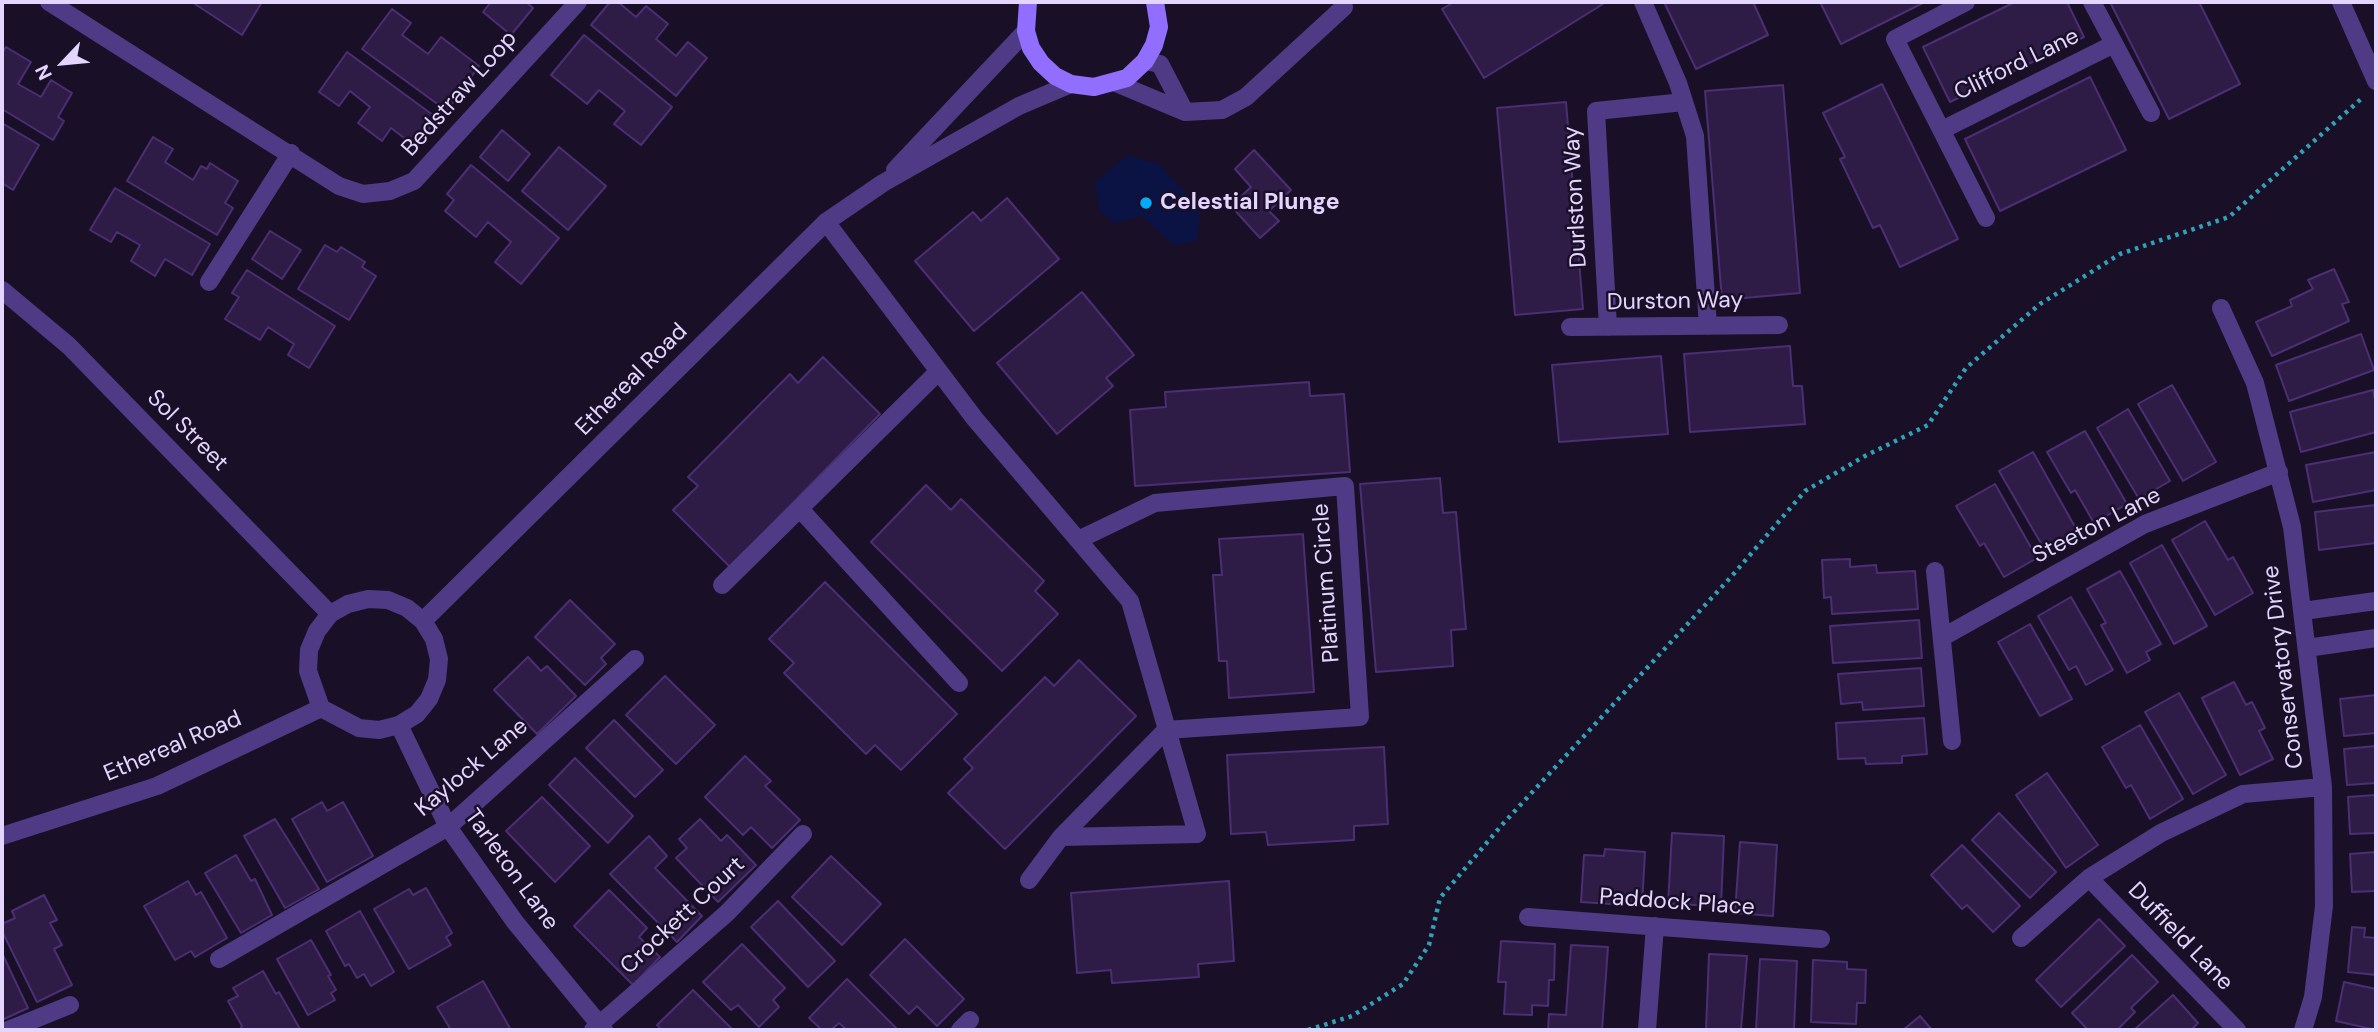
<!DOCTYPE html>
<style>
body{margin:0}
#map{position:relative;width:2378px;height:1032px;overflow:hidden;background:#191027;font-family:"DM Sans",sans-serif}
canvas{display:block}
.frame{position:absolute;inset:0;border:4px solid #e4d5ff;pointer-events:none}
.north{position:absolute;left:28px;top:28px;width:70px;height:70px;-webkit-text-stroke:5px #191027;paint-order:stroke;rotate:244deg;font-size:19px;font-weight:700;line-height:28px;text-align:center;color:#e4d5ff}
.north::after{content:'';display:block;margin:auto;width:24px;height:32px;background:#e4d5ff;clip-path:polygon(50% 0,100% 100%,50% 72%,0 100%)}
</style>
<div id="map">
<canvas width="2378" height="1032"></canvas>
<div class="frame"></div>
<div class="north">N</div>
</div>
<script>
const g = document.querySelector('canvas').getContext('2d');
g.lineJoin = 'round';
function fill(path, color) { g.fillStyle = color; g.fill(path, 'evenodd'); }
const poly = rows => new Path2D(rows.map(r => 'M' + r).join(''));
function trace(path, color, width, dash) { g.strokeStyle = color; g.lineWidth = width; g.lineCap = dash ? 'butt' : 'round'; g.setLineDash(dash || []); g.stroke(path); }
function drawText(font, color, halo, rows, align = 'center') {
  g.font = font + ' "DM Sans",sans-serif'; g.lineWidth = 5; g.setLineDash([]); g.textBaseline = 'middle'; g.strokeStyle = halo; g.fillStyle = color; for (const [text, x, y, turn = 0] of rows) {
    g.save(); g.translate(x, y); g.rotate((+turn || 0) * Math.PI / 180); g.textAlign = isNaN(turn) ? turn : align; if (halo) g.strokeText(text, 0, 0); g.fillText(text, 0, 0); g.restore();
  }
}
fill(poly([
 [1127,156,1158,163,1200,209,1197,241,1173,245,1142,216,1114,223,1099,209,1095,182]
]), '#0b1344');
const building = poly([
 [192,2,262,2,242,35,192,2],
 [491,2,526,2,533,8,511,35,483,12,491,2],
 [610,2,618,2,636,17,646,6,668,24,656,39,676,56,688,42,707,58,676,96,591,25,610,2],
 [1454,2,1602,2,1603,4,1484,78,1442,9,1454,2],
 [1664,2,1753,2,1768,35,1696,69,1664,2],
 [1820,2,1925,2,1841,44,1820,2],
 [2015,2,2067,2,2084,37,1950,102,1923,47,2015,2],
 [2110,2,2199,2,2240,84,2169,119,2110,2],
 [392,9,411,23,402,35,428,54,441,37,479,66,447,111,362,49,392,9],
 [584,35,672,107,641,145,614,124,625,111,599,90,587,104,551,75,584,35],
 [6,47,31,62,18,84,41,97,51,80,72,93,58,117,64,121,53,140,2,109,2,53,6,47],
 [347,52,437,118,416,147,391,128,382,141,358,123,370,107,350,91,339,106,319,92,347,52],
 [2090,77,2126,150,2000,211,1965,139,2090,77],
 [1882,84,1958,239,1900,267,1880,225,1873,228,1840,159,1845,157,1823,113,1882,84],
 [1783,85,1800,293,1722,300,1705,91,1783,85],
 [1566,102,1583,309,1515,315,1497,108,1566,102],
 [2,123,39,145,13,190,2,183,2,123],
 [502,130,530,154,508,181,480,157,502,130],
 [153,137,173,149,165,162,193,180,201,166,207,169,210,163,238,181,225,203,233,208,217,235,127,181,153,137],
 [559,147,606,186,568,230,522,191,559,147],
 [1254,150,1291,190,1269,211,1279,221,1260,238,1231,206,1251,187,1235,169,1254,150],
 [471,165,559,238,521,284,495,262,511,242,488,222,476,237,445,211,454,200,447,194,471,165],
 [115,188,210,244,192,275,165,259,155,276,131,261,140,245,117,232,111,242,90,230,115,188],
 [1007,198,1059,259,974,331,915,261,973,212,981,221,1007,198],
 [270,231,301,250,282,279,252,259,270,231],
 [325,245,337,252,341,247,365,262,362,267,376,276,349,320,298,289,325,245],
 [2334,269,2349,302,2342,304,2349,321,2272,356,2256,322,2292,306,2290,300,2313,289,2308,280,2334,269],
 [247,270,335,326,309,368,288,355,294,344,268,327,260,340,225,319,239,297,232,293,247,270],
 [1082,292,1134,355,1106,378,1113,386,1057,434,997,363,1082,292],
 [2361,334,2374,370,2289,401,2276,365,2361,334],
 [1790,346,1793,386,1802,386,1805,424,1690,432,1684,354,1790,346],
 [1661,356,1668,434,1559,442,1552,365,1661,356],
 [823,357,880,414,730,567,673,510,698,486,688,477,790,374,798,383,823,357],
 [1309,382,1310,396,1344,394,1350,472,1135,486,1130,410,1166,407,1165,392,1309,382],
 [2172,385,2216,462,2183,481,2138,404,2172,385],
 [2373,390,2376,404,2376,432,2301,452,2290,412,2373,390],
 [2128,409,2170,481,2139,499,2097,428,2128,409],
 [2085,431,2127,504,2094,523,2075,490,2071,493,2047,452,2085,431],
 [2033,452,2079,534,2046,552,1999,471,2033,452],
 [2376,452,2376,490,2313,502,2306,465,2376,452],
 [1440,478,1443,513,1456,512,1466,629,1451,630,1453,666,1376,672,1360,484,1440,478],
 [1995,484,2037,558,2004,577,1984,543,1980,546,1956,506,1995,484],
 [926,485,951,510,961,499,1044,581,1035,591,1058,614,1002,671,871,542,926,485],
 [2376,505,2376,543,2319,550,2315,512,2376,505],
 [2205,521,2228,560,2233,557,2253,593,2215,615,2172,540,2205,521],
 [1303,534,1314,692,1229,698,1227,661,1219,661,1213,575,1222,575,1219,539,1303,534],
 [2162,545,2207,626,2174,644,2130,563,2162,545],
 [1850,559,1850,567,1876,565,1877,573,1915,571,1918,609,1832,614,1831,597,1824,598,1822,560,1850,559],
 [2120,571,2161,644,2146,652,2150,660,2127,673,2101,625,2106,623,2087,589,2120,571],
 [825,582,957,714,901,770,875,745,866,754,784,673,794,663,769,639,825,582],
 [2071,597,2113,670,2086,685,2076,666,2069,670,2038,616,2071,597],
 [570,600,615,644,601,658,606,664,585,685,535,637,570,600],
 [1919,620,1922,658,1833,663,1830,626,1919,620],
 [2030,624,2072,699,2040,716,1998,642,2030,624],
 [528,657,541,671,547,666,576,696,537,734,494,690,528,657],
 [1079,660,1136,716,1005,849,948,793,973,768,964,759,1045,677,1054,686,1079,660],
 [1921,668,1924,706,1863,710,1862,702,1841,704,1838,674,1921,668],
 [665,676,715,725,676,764,626,715,665,676],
 [2234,682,2246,705,2252,702,2265,728,2259,731,2273,759,2240,775,2202,698,2234,682],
 [2179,693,2226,775,2193,794,2145,712,2179,693],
 [2376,695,2376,733,2344,736,2340,699,2376,695],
 [1924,718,1927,754,1902,756,1902,763,1866,764,1865,758,1838,759,1836,723,1924,718],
 [614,720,663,770,635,797,586,748,614,720],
 [2140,725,2183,799,2150,819,2131,785,2126,788,2102,747,2140,725],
 [2376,746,2376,783,2347,785,2344,749,2376,746],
 [1384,747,1388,824,1354,826,1354,840,1268,845,1266,832,1231,834,1227,755,1384,747],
 [745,756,771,781,765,786,800,820,772,848,751,827,743,835,705,797,745,756],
 [575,758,633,816,608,843,549,785,575,758],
 [2047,773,2098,845,2066,868,2016,795,2047,773],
 [2376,795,2376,833,2350,834,2348,797,2376,795],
 [542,797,590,846,555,882,506,831,542,797],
 [322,802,327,811,343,802,373,856,327,882,292,819,322,802],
 [1999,813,2056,872,2030,898,1972,840,1999,813],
 [275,819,319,889,285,908,244,836,275,819],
 [700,819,721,841,727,835,756,865,718,902,676,858,687,848,679,839,700,819],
 [1672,833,1724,836,1721,906,1668,904,1672,833],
 [649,836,667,856,655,868,702,916,677,942,610,874,649,836],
 [1740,842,1777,845,1773,916,1735,913,1740,842],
 [1962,845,2020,906,1993,932,1967,905,1962,909,1931,875,1962,845],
 [1605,849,1645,852,1642,906,1581,902,1584,855,1604,856,1605,849],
 [2376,852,2376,891,2352,892,2350,854,2376,852],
 [236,855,251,881,255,879,272,915,241,933,205,873,236,855],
 [831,856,881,904,842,945,792,897,831,856],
 [188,881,196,895,201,892,227,938,195,957,191,951,175,960,144,906,188,881],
 [1229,881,1234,961,1198,964,1199,977,1112,983,1111,970,1077,973,1071,893,1229,881],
 [426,888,452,933,446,937,451,945,409,969,374,909,409,889,413,895,426,888],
 [609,890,647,928,639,937,660,957,633,985,574,926,609,890],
 [44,895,57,920,50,923,62,945,54,949,72,985,37,1002,2,931,2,924,15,918,12,911,44,895],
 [778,901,835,961,808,987,751,927,778,901],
 [360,911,394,972,371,986,364,974,357,978,349,964,345,966,326,931,360,911],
 [2099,919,2125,946,2061,1007,2036,980,2099,919],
 [2352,927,2365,928,2364,937,2376,938,2376,975,2348,972,2352,927],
 [905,939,964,999,937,1026,917,1006,909,1014,870,975,905,939],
 [311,940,331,975,328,976,336,990,331,993,335,1000,308,1015,277,959,311,940],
 [1501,941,1555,944,1554,980,1549,980,1548,1006,1532,1005,1532,1015,1504,1014,1506,982,1498,982,1501,941],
 [742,944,785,988,773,1000,779,1007,759,1027,738,1005,731,1010,703,982,742,944],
 [1571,945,1608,947,1602,1030,1548,1030,1549,1014,1566,1015,1571,945],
 [2,953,28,1008,2,1020,2,953],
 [1709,954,1747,956,1741,1030,1706,1030,1709,954],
 [2132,955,2158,982,2131,1008,2135,1012,2117,1030,2088,1030,2072,1013,2132,955],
 [1760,959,1797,961,1794,1029,1808,1030,1756,1030,1760,959],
 [1813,960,1847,962,1847,969,1866,970,1865,1003,1857,1003,1856,1024,1811,1022,1813,960],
 [263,971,276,994,279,992,300,1029,240,1030,242,1026,228,1001,238,996,233,988,263,971],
 [847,979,898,1030,847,1030,839,1023,831,1030,822,1030,809,1018,847,979],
 [483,981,511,1030,451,1030,437,1007,483,981],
 [2344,982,2376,989,2376,1030,2336,1021,2344,982],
 [693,990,733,1030,662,1030,657,1025,693,990],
 [2173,995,2198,1023,2191,1030,2134,1030,2173,995],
 [1920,1016,1932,1030,1903,1030,1920,1016]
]);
fill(building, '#2e1c47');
trace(building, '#4b2e73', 2);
trace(poly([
 [1308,1030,1352,1016,1403,984,1429,945,1440,898,1501,826,1731,577,1805,491,1865,456,1928,425,1966,368,2040,304,2120,254,2229,217,2361,99]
]), '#31a1b7', 4.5, [3.5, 5]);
trace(poly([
 [1116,83,1185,112,1160,64,1145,61],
 [1185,112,1222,110,1246,97,1344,7]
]), '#4f3b85', 18);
trace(poly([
 [49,2,339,186,363,194,390,191,414,181,578,2],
 [1643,2,1678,83,1695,136,1708,326],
 [1966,2,1895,39,1986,218],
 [2092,2,2151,113],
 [1942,130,2114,44],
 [826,222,975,419,1130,601,1197,834,1061,837],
 [209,282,291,153],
 [2,290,69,346,330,614],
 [2221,308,2255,383,2292,527,2323,787,2324,906,2313,997,2303,1030],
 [1570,327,1779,325],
 [1608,327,1596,111,1684,102],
 [800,509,959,683],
 [1935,571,1952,741],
 [722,585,939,371],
 [2303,611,2376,601],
 [1943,637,2145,524,2279,472],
 [2307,648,2376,638],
 [399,725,448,827,515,922,604,1030],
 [2,836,157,786,321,708],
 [2089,878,2237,1030],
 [1029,880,1061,837,1166,730,1360,717,1345,486,1155,503,1078,540],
 [1528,917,1821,939],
 [2021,938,2089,878,2161,833,2243,794,2323,787],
 [219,959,448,827,635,659],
 [8,1030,70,1005],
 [593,1030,727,913,803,834],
 [960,1030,970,1020],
 [1647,1030,1655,926]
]), '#4f3b85', 18);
trace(poly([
 [2341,2,2376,81],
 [895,170,1026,31],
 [368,599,388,600,407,608,423,621,434,639,439,659,437,680,429,699,417,714,399,725,379,730,359,728,321,708,308,671,309,650,317,631,330,614,348,604,368,599],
 [423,621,826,222,883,183,1019,106,1071,84]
]), '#4f3b85', 18);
trace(poly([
 [1028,2,1026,31,1031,48,1041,63,1055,76,1071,84,1094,87,1127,78,1145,61,1154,45,1159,27,1155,2]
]), '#926efe', 18);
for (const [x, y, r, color] of [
 [1146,203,7,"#04abfc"]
]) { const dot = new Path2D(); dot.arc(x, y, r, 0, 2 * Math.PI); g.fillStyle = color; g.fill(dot); trace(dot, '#191027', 2.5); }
drawText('23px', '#e4d5ff', '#191027', [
 ["Clifford Lane",2017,65,-26],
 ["Bedstraw Loop",460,94,-48],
 ["Durlston Way",1576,197,-93],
 ["Durston Way",1675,302,-1],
 ["Ethereal Road",632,380,-45],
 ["Sol Street",187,431,45],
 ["Steeton Lane",2097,526,-27],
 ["Platinum Circle",1327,583,-94],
 ["Conservatory Drive",2284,667,-97],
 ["Ethereal Road",173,747,-23],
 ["Kaylock Lane",472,768,-40],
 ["Tarleton Lane",511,870,54],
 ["Paddock Place",1677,903,4],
 ["Crockett Court",683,916,-43],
 ["Duffield Lane",2180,937,46]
]);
drawText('bold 23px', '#e4d5ff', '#191027', [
 ["Celestial Plunge",1160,203]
], 'left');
</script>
